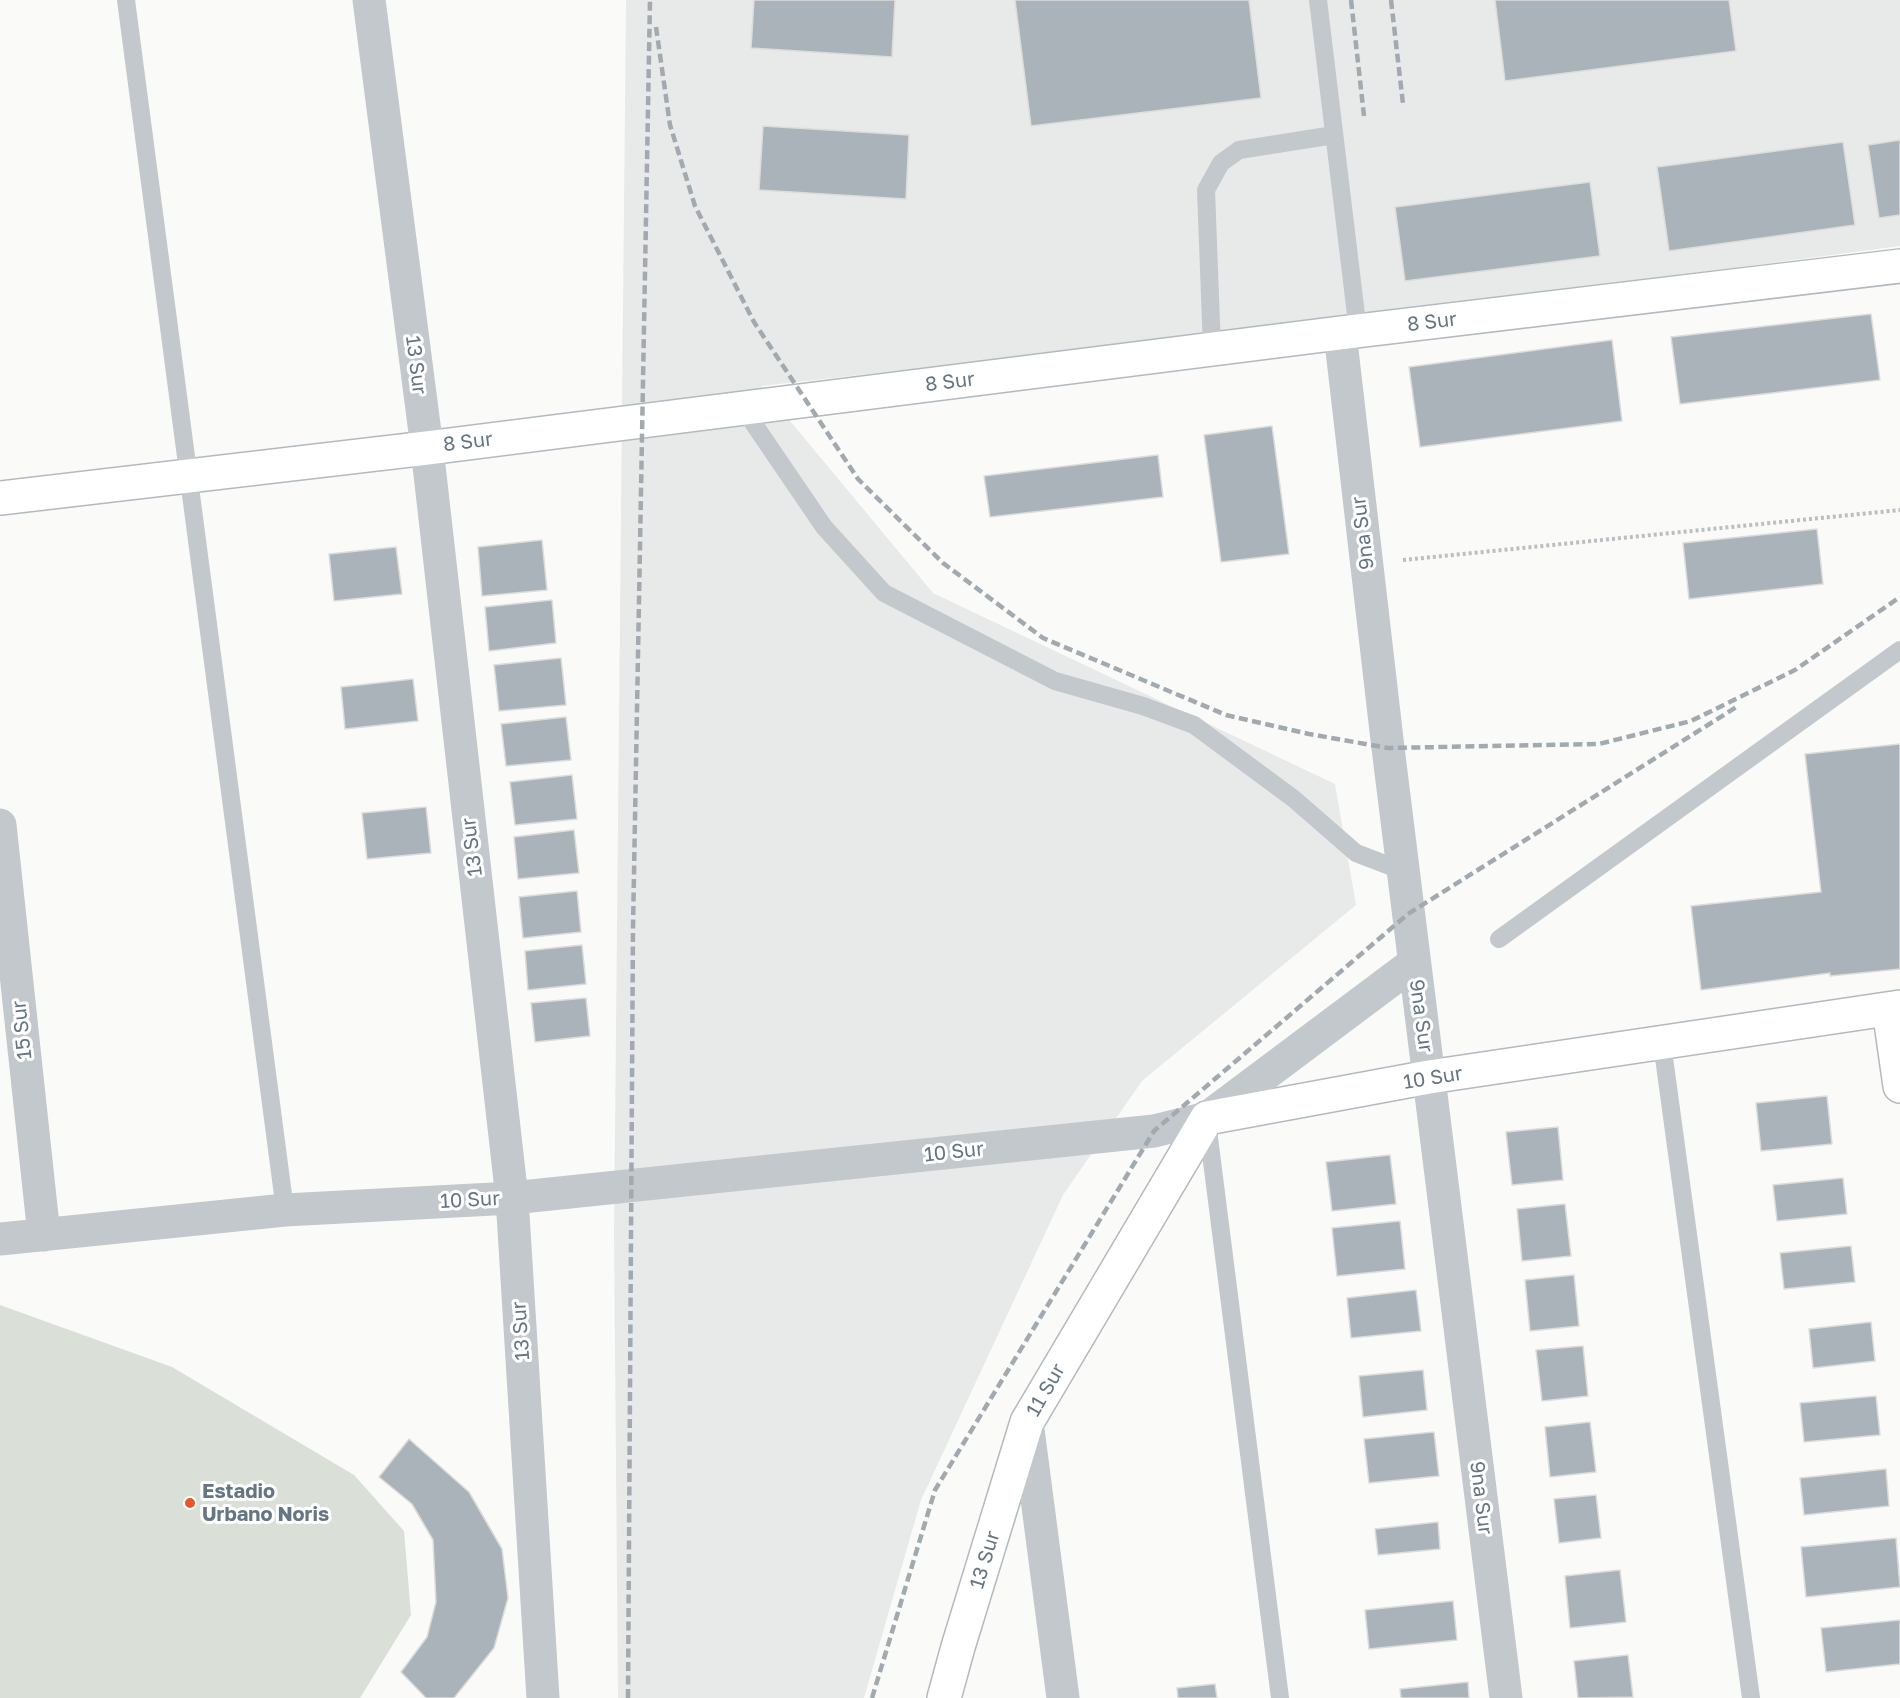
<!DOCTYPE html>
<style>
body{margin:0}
canvas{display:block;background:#fafaf8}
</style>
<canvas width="1900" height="1698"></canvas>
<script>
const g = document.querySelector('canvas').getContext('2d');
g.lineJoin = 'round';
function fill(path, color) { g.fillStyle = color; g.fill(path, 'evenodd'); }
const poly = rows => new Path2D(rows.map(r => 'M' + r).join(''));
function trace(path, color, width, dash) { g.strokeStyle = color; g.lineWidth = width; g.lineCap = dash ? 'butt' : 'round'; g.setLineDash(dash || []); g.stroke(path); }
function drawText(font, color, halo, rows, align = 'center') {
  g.font = font + ' "Golos Text",sans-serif'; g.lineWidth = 6; g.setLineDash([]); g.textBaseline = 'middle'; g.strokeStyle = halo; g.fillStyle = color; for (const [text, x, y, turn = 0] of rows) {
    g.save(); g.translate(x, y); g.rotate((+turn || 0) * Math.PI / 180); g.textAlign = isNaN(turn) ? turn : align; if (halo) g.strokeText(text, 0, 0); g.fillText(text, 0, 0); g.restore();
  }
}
fill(poly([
 [626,0,1900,0,1900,246,1260,330,761,386,933,593,1335,784,1356,905,1142,1081,1063,1195,921,1500,864,1698,618,1698,614,1234]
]), '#e8e9e9');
fill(poly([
 [0,1305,172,1367,354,1475,404,1531,411,1615,360,1698,0,1698]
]), '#dadfd7');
const building = poly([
 [754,0,895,0,892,57,751,48,754,0],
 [1015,0,1249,0,1261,98,1031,126,1015,0],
 [1495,0,1729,0,1736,51,1505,81,1495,0],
 [763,126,909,135,906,199,759,190,763,126],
 [1900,140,1900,215,1879,218,1868,145,1900,140],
 [1843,142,1855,225,1669,251,1657,167,1843,142],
 [1590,182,1600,256,1405,281,1395,207,1590,182],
 [1871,314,1880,380,1680,404,1671,337,1871,314],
 [1612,340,1622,421,1420,447,1409,367,1612,340],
 [1272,426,1289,554,1221,562,1204,435,1272,426],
 [1158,455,1163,497,990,517,984,476,1158,455],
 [1817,529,1823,584,1689,599,1683,543,1817,529],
 [542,540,547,590,482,596,478,547,542,540],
 [396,547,402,594,334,601,329,554,396,547],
 [552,600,556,643,489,651,485,607,552,600],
 [561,658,566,705,499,711,494,665,561,658],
 [413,679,418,721,345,729,341,687,413,679],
 [566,717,571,760,506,766,501,724,566,717],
 [1900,744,1900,969,1830,976,1830,973,1701,990,1691,906,1821,892,1805,754,1900,744],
 [572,775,577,819,515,825,510,782,572,775],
 [426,807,431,853,367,859,362,813,426,807],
 [574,830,579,873,518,879,514,837,574,830],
 [577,891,581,932,523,938,519,897,577,891],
 [582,945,586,984,528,990,525,951,582,945],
 [586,998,590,1036,535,1042,531,1003,586,998],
 [1827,1096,1832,1144,1761,1151,1756,1103,1827,1096],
 [1558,1127,1563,1180,1512,1185,1506,1132,1558,1127],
 [1390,1155,1396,1204,1332,1211,1326,1162,1390,1155],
 [1843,1178,1847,1214,1777,1221,1773,1185,1843,1178],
 [1565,1204,1571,1256,1522,1261,1517,1209,1565,1204],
 [1400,1221,1405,1269,1337,1276,1332,1228,1400,1221],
 [1851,1246,1855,1282,1784,1289,1780,1253,1851,1246],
 [1574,1275,1579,1326,1530,1331,1525,1280,1574,1275],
 [1416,1290,1421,1331,1351,1338,1347,1298,1416,1290],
 [1871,1322,1875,1361,1813,1368,1809,1329,1871,1322],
 [1583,1346,1588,1396,1542,1401,1536,1350,1583,1346],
 [1423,1370,1427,1410,1363,1417,1359,1376,1423,1370],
 [1876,1396,1880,1435,1804,1442,1800,1403,1876,1396],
 [1590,1422,1596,1472,1550,1477,1545,1427,1590,1422],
 [1434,1432,1439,1476,1369,1483,1364,1439,1434,1432],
 [409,1439,469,1492,502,1549,508,1598,494,1648,454,1698,426,1698,401,1672,427,1637,436,1602,433,1540,412,1504,379,1477,409,1439],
 [1886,1469,1889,1506,1804,1515,1800,1478,1886,1469],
 [1596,1495,1601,1538,1559,1543,1554,1499,1596,1495],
 [1438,1522,1440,1549,1378,1555,1375,1529,1438,1522],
 [1896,1538,1900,1587,1806,1597,1801,1547,1896,1538],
 [1620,1570,1626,1622,1570,1628,1565,1576,1620,1570],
 [1453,1601,1457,1640,1369,1649,1365,1610,1453,1601],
 [1900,1620,1900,1664,1826,1672,1821,1628,1900,1620],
 [1628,1655,1633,1697,1578,1698,1574,1661,1628,1655],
 [1468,1682,1469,1698,1401,1698,1400,1689,1468,1682],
 [1215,1684,1217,1698,1178,1698,1177,1688,1215,1684]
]);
fill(building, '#aab3b9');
trace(building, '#dcdcda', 1.5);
const secondary = poly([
 [0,498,427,448,1340,333,1900,266],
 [1889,1009,1900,1086],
 [944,1698,958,1647,1027,1422,1207,1118,1429,1077,1900,1007]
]);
trace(secondary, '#b3babf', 36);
trace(poly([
 [1403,560,1900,510]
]), '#bbbfc2', 4, [3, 3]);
trace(poly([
 [126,0,285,1210],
 [1318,0,1358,331],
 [1212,349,1206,190,1221,163,1239,150,1334,135],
 [743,408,824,527,884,593,1055,681,1143,706,1194,725,1294,799,1356,853,1403,871],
 [1499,939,1900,650],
 [1662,1043,1751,1698],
 [1207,1122,1280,1698]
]), '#c3c8cc', 18);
trace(poly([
 [369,0,427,448,512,1198,543,1698],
 [1340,333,1388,748,1506,1698],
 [0,825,44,1235],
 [0,1239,285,1210,512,1198,1154,1131,1207,1118,1414,963],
 [1027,1422,1063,1698]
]), '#c3c8cc', 33);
trace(secondary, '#fff', 33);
trace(poly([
 [1351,0,1364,116],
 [1391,0,1403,104],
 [656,27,670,125,695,206,754,322,858,479,943,563,1043,638,1226,715,1309,734,1388,748,1599,744,1691,721,1795,670,1900,597],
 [628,1698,633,928,650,0],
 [872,1698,935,1490,1154,1131,1408,914,1738,706]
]), '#a2aab0', 4.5, [9, 4.5]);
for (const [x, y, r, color] of [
 [190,1503,6,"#e4572e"]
]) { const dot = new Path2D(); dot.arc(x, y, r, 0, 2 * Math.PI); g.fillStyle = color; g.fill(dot); trace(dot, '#fff', 2); }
drawText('20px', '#657683', '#fff', [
 ["8 Sur",1432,322,-7],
 ["13 Sur",416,365,83],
 ["8 Sur",950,382,-7],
 ["8 Sur",468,442,-7],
 ["9na Sur",1363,533,-97],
 ["13 Sur",472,847,-97],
 ["9na Sur",1421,1016,82],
 ["15 Sur",22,1030,-96],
 ["10 Sur",1433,1078,-9],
 ["10 Sur",954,1152,-6],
 ["10 Sur",470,1200,-3],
 ["13 Sur",521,1331,-94],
 ["11 Sur",1046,1390,-60],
 ["9na Sur",1481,1498,83],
 ["13 Sur",985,1560,-73]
]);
drawText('bold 20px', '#657683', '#fff', [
 ["Estadio",202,1492],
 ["Urbano Noris",202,1515]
], 'left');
</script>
